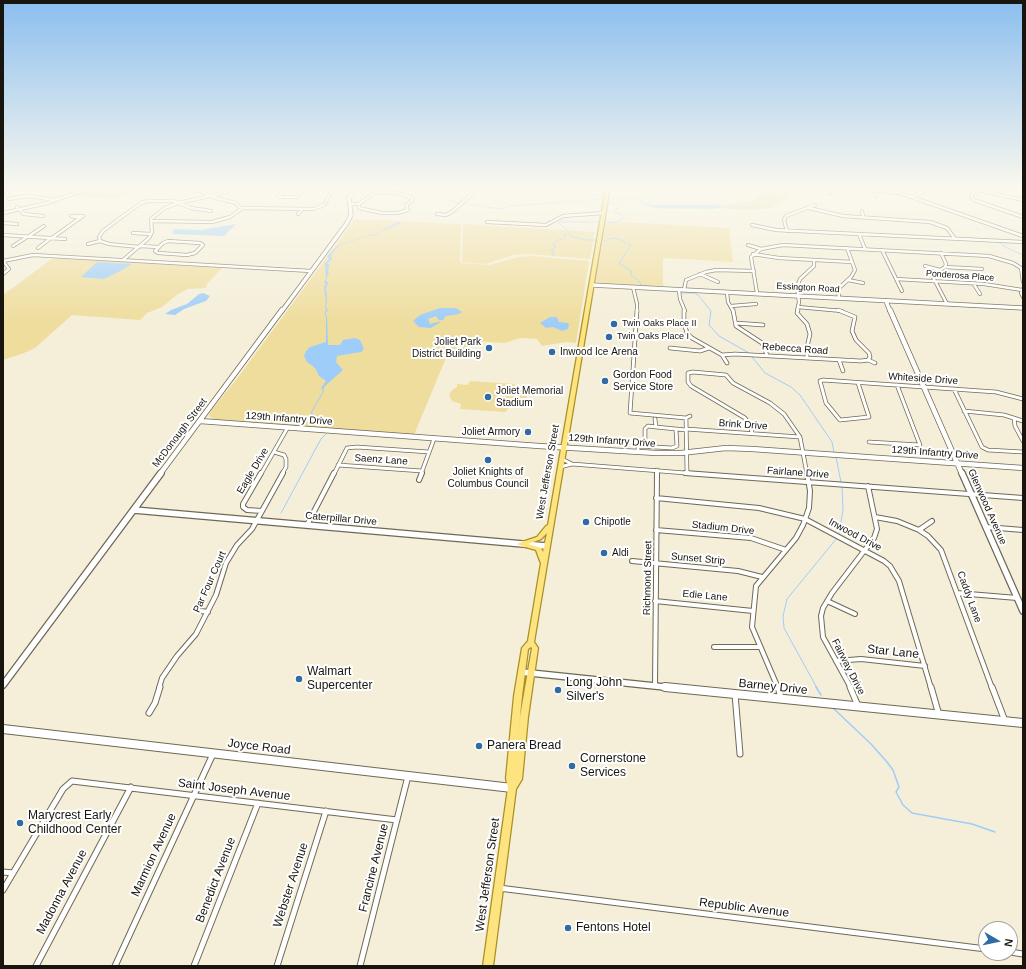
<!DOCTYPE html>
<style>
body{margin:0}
#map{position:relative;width:1026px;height:969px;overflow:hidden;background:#f5efd9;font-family:Helvetica,sans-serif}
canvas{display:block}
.frame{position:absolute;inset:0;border:4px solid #17150e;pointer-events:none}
.north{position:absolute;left:978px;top:921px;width:40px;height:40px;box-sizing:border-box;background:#fff;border:1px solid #a2a19f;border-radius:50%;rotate:99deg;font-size:11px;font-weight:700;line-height:16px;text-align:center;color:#17150e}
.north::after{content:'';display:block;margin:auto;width:14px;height:18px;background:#2e6ca3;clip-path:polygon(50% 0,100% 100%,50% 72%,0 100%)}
</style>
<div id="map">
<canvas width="1026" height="969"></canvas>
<div class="frame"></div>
<div class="north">N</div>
</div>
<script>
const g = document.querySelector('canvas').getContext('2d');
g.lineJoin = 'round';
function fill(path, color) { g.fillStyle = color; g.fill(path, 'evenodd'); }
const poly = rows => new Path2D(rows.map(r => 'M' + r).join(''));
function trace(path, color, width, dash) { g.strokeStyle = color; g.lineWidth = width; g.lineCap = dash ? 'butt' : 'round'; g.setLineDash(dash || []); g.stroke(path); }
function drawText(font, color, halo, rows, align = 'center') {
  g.font = font + ' Helvetica,sans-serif'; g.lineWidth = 4; g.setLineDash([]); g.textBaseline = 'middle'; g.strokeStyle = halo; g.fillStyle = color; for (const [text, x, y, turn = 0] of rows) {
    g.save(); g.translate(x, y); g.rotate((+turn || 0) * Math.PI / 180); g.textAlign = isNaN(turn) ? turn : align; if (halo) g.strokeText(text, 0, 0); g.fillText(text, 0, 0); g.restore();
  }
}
fill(poly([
 [96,187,135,189,125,196,115,198,72,196],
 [780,187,791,187,791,193,785,200,770,208,755,210,736,210,724,208,726,207,721,206,751,201,755,199,761,193,770,191,769,192,772,193],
 [355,219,461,224,460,263,490,265,518,257,530,256,589,261,576,343,566,342,542,346,537,339,520,338,505,343,472,341,466,355,448,353,414,435,219,421,213,419,209,416,210,412,236,380],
 [606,221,729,228,733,262,663,258,663,287,598,283,596,282],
 [463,224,595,232,590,259,528,254,514,255,485,264,462,262],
 [53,258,222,268,207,284,206,288,188,289,178,294,162,307,147,313,140,320,72,315,35,348,24,353,3,360,3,295],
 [470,381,515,384,514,389,526,390,525,392,523,392,527,395,527,402,519,407,508,408,506,412,460,409,461,404,452,401,449,395,452,390,457,387,457,384,468,385]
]), '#efdd9e');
fill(poly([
 [645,203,653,205,717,205,726,207,712,209,656,208,642,204],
 [400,221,402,222,391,228,380,232,378,235,368,236,340,245,333,252,331,256,332,259,327,263,329,264,328,271,329,272,326,280,328,283,326,288,327,299,326,308,328,310,325,314,327,316,328,345,340,345,343,340,355,338,360,340,364,349,361,352,337,356,336,362,343,370,325,386,323,389,321,388,326,381,319,376,315,368,307,362,304,356,306,351,310,347,326,342,326,316,324,314,326,310,325,308,326,299,325,296,324,286,326,285,324,282,326,279,325,263,329,259,327,256,338,245,369,235,378,234,379,232],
 [236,224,224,236,172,234,174,229,201,230],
 [97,262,132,264,124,269,104,279,81,277],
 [203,293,210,296,206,301,184,309,175,315,165,314,171,310,187,304,199,294],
 [440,308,456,308,462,312,459,314,446,316,443,320,439,320,436,316,428,319,430,324,442,321,431,328,419,327,413,321,420,315],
 [550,317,557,317,559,322,568,323,569,325,568,329,562,331,553,327,546,328,540,323]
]), '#9fcdf9');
trace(poly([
 [436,187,450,194,447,198,450,201,459,203],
 [785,187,785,191,791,191],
 [612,198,638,199,644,203],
 [467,204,499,209,511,206,603,199],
 [726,207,760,207,766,196,770,193],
 [607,222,615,223,623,219,622,215,615,212,617,208,616,206,610,202],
 [619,239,631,245,619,263,631,271,631,275,640,282,641,286],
 [597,240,586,240,570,236,569,232,558,222,599,222],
 [604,241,613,238,618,239],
 [999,242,1005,247,1023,255],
 [553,256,554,251,551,250,555,247,553,244,558,240,565,238,566,236,564,235,568,234],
 [682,293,694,293,698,295,711,311,709,325,719,336,749,353],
 [752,357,765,373,791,387,800,395,832,442,834,452],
 [323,388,323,392,311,413,329,424],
 [836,457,841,482],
 [281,513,321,439,326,434],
 [839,534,843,510,842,487],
 [817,688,784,628,783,616,787,599,837,538]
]), '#9fcdf9', 1);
trace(poly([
 [816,687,821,695],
 [833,708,871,744,887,762,893,770,899,787,896,792,903,805,912,813,972,824,995,832]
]), '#9fcdf9', 1.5);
const streetFar3 = poly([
 [50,187,80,192],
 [282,187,285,187],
 [285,187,298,188,303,190,296,197,280,197,279,196,285,187],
 [625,187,633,187],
 [645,187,666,188],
 [845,187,900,193,1023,236],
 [965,187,1023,200],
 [976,189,971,196,974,200,1023,217],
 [873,190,876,196],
 [3,191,19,187],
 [380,192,397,193,413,198,412,201,406,205,408,210,398,213,382,213,359,208,359,204,374,193,380,192],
 [830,193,836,187],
 [28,196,56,200],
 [28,196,9,199,19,197,28,196],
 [910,197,925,191,930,187],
 [349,204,359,204],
 [17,207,24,214,43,216],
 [241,208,314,209,324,205,333,189],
 [809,208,843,216,930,222,947,228,955,239],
 [862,211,863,217],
 [3,213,47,203,93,187],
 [298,214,302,210],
 [437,214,446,215,453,211,474,192,477,187],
 [71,216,83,216,80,218,71,216],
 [151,221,212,222,230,217,241,209,236,203,212,197,200,191,161,188,163,187],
 [487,222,546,225,563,216,604,213],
 [3,223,17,224],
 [752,225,776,230,1023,242],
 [787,231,784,220,786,216,815,205],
 [133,233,151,234],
 [859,234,865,249],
 [3,235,65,239],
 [29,236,44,226],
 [52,238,80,218],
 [168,241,200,243,203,245,195,253,187,255,158,253,155,251,163,243,168,241],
 [88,244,100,241],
 [748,245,761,249],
 [13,246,27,237],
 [140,246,158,247],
 [139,247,109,244,100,241,99,237,103,231,119,219,141,203,148,201,173,201,191,208,211,211],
 [38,248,51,238],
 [882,250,902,291],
 [941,253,946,264,945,267,934,274,933,277,947,304],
 [753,254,779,258,852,262],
 [123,260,149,238,152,232,151,219,165,208,178,203,223,193,241,187],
 [3,261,33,255,311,271],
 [3,261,9,269,3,274],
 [925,266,940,270],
 [945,267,982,269],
 [700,274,718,282],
 [896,279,984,284,1022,290],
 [848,280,863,283],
 [973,283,980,294],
 [633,287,637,304,637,311],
 [1023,289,1021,293,1023,297],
 [679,290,680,299,685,311],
 [684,290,686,280,706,272,716,270,754,271],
 [727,292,728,302,733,311],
 [757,293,751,257,761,249,783,245,989,256,1013,263,1021,268,1023,282],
 [839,298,838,289,851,277,855,270,847,248],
 [731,306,756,304],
 [798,307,842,311],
 [797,311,799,302,797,287,800,279,814,266,814,260]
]);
const streetFar2 = poly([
 [637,310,630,413,686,418],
 [684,310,684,323,687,333,692,338,722,355,727,363],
 [733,310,736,326,762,343,767,355],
 [798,310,797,313,807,324,810,334,807,347,807,358],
 [838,310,855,317,852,331,856,340,869,353,870,357,868,360],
 [736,323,763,325],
 [670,348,700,351,709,348],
 [722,355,735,354,861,361,868,360],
 [839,360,843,371],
 [868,360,875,363],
 [858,383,869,417,840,420,826,403,820,381,823,380,996,392,1023,399],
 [954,389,982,447,988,450,1023,452],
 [964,411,1004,415,1023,421],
 [1014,418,1015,426,1023,441],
 [655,419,656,427,686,430],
 [686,429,800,437],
 [752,433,751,428,745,418,691,386,688,382,688,373,693,372,726,375,733,383,770,403,784,414,800,437,807,474],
 [869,442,920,445,897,385],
 [645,447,645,429,648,426,656,427],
 [274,452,284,455,286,459,286,467,282,474],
 [638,452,638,446,672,448,677,446,676,430],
 [562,459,572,464],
 [338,465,422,471],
 [560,467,572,464,698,474],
 [687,473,686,418,690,416],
 [261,474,288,427],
 [334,474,347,448,357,447,429,452],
 [421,474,434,439],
 [657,474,657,470]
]);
const streetFar1 = poly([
 [261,473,243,504,243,507,247,510,262,511],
 [685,473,1023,498],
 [419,480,422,473],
 [656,498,759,508,805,519,884,561,890,566,899,581,931,688],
 [875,517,897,521,919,530,928,536,941,550,992,688],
 [307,525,334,473],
 [986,527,1023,530],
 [656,530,751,538,786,550],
 [919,530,932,521],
 [632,561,738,571,762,577],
 [957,593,1017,598],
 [655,601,753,611],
 [827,601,855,614],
 [201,611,208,612],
 [714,647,760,647],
 [836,661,861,659,925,666],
 [655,686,657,473],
 [159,688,162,678,177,656,196,634,216,595,226,563,237,545,252,529,283,473],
 [778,688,752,627,756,586,796,538,803,525,809,508,810,491,807,473],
 [851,688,823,637,821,616,823,608,832,593,874,538,877,529,868,486]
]);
const street = poly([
 [778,687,781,698],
 [850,687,858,706],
 [931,687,939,715],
 [992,687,1005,721],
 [735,694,740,754],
 [149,713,155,703,160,687],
 [3,872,13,873],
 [499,888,986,949],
 [3,890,63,789,72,781,397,820],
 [1010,952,1023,954],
 [36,966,131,787],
 [115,966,213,754],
 [194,966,258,803],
 [277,966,326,811],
 [360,966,408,776]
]);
const secondaryFar3 = poly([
 [592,285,1023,308],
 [886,301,890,311],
 [282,311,347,223,351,215,349,198,356,187]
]);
const secondaryFar2 = poly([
 [890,310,962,474],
 [200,421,539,446,656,453,681,453,726,448,752,449,1023,468],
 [160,474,282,310]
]);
const secondaryFar1 = poly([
 [962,473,1023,611],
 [134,510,546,546],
 [521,672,674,688],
 [3,685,161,473]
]);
const secondary = poly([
 [665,687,1023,723],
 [3,729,512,788]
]);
const primary = poly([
 [606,187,610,187,534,642,538,648,528,717,522,779,516,789,493,966,483,966,508,788,506,778,514,696,522,648,528,641,541,563,540,561,536,550,519,545,518,544,519,543,537,537,546,526,548,525,606,187],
 [547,533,543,552,541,548,528,544,541,539,547,533],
 [531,647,532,648,520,717,514,778,522,696,528,649,531,647]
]);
trace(streetFar3, '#6e6956', 4);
trace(streetFar2, '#6e6956', 4.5);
trace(streetFar1, '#6e6956', 6);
trace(street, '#6e6956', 7);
trace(secondaryFar3, '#6e6956', 5);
trace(secondaryFar2, '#6e6956', 6);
trace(secondaryFar1, '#6e6956', 8);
trace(secondary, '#6e6956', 10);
trace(primary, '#ab9021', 2.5);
trace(streetFar3, '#fff', 2.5);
trace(streetFar2, '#fff', 3);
trace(streetFar1, '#fff', 4);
trace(street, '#fff', 5);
trace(secondaryFar3, '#fff', 3.5);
trace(secondaryFar2, '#fff', 4.5);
trace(secondaryFar1, '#fff', 5.5);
trace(secondary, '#fff', 8);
fill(primary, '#fde480');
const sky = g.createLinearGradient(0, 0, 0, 323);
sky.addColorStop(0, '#8bbeef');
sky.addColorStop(0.58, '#faf8ee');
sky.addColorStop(1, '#faf8ee00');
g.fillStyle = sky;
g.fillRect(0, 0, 1026, 323);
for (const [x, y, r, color] of [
 [614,324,4,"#2e6ca3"],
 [609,337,4,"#2e6ca3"],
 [489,348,4,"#2e6ca3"],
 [552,352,4,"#2e6ca3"],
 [605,381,4,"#2e6ca3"],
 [488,397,4,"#2e6ca3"],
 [528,432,4,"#2e6ca3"],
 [488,460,4,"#2e6ca3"],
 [586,522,4,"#2e6ca3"],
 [604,553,4,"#2e6ca3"],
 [299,679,4,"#2e6ca3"],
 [558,690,4,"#2e6ca3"],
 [479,746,4,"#2e6ca3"],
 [572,766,4,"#2e6ca3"],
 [20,823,4,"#2e6ca3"],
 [568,928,4,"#2e6ca3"]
]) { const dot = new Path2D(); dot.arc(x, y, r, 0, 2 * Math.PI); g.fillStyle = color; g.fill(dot); trace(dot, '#fff', 1.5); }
drawText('9px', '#17150e', '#fff', [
 ["Ponderosa Place",960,276,4],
 ["Essington Road",808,288,3]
]);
drawText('9px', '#17150e', '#fff', [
 ["Twin Oaks Place II",622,324],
 ["Twin Oaks Place I",617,337]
], 'left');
drawText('10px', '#17150e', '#fff', [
 ["Joliet Park",481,342,"right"],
 ["District Building",481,354,"right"],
 ["Inwood Ice Arena",560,352],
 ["Gordon Food",613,375],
 ["Service Store",613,387],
 ["Joliet Memorial",496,391],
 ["Stadium",496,403],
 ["Joliet Armory",520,432,"right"],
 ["Joliet Knights of",488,472,"center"],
 ["Columbus Council",488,484,"center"],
 ["Chipotle",594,522],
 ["Aldi",612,553]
], 'left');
drawText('10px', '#17150e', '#fff', [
 ["Rebecca Road",795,349,4],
 ["Whiteside Drive",923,379,4],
 ["129th Infantry Drive",289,419,4],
 ["Brink Drive",743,425,4],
 ["McDonough Street",180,433,-53],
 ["129th Infantry Drive",612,441,4],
 ["129th Infantry Drive",935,453,4],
 ["Saenz Lane",381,460,4],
 ["Eagle Drive",253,471,-59],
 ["West Jefferson Street",548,472,-80],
 ["Fairlane Drive",798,473,4],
 ["Glenwood Avenue",987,507,66],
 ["Caterpillar Drive",341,519,5],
 ["Stadium Drive",723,528,6],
 ["Inwood Drive",855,535,28],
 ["Sunset Strip",698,559,5],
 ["Richmond Street",648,578,-89],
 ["Par Four Court",210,582,-66],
 ["Edie Lane",705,596,5],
 ["Caddy Lane",969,597,70],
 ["Fairway Drive",848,667,63]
]);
drawText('12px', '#17150e', '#fff', [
 ["Star Lane",893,652,6],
 ["Barney Drive",773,687,6],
 ["Joyce Road",259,747,7],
 ["Saint Joseph Avenue",234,790,7],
 ["Marmion Avenue",154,855,-65],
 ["Francine Avenue",374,868,-76],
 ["West Jefferson Street",488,875,-82],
 ["Benedict Avenue",216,880,-69],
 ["Webster Avenue",291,885,-72],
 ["Madonna Avenue",62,892,-62],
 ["Republic Avenue",744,908,7]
]);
drawText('12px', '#17150e', '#fff', [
 ["Walmart",307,672],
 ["Supercenter",307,686],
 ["Long John",566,683],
 ["Silver's",566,697],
 ["Panera Bread",487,746],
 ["Cornerstone",580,759],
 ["Services",580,773],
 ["Marycrest Early",28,816],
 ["Childhood Center",28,830],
 ["Fentons Hotel",576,928]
], 'left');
</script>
